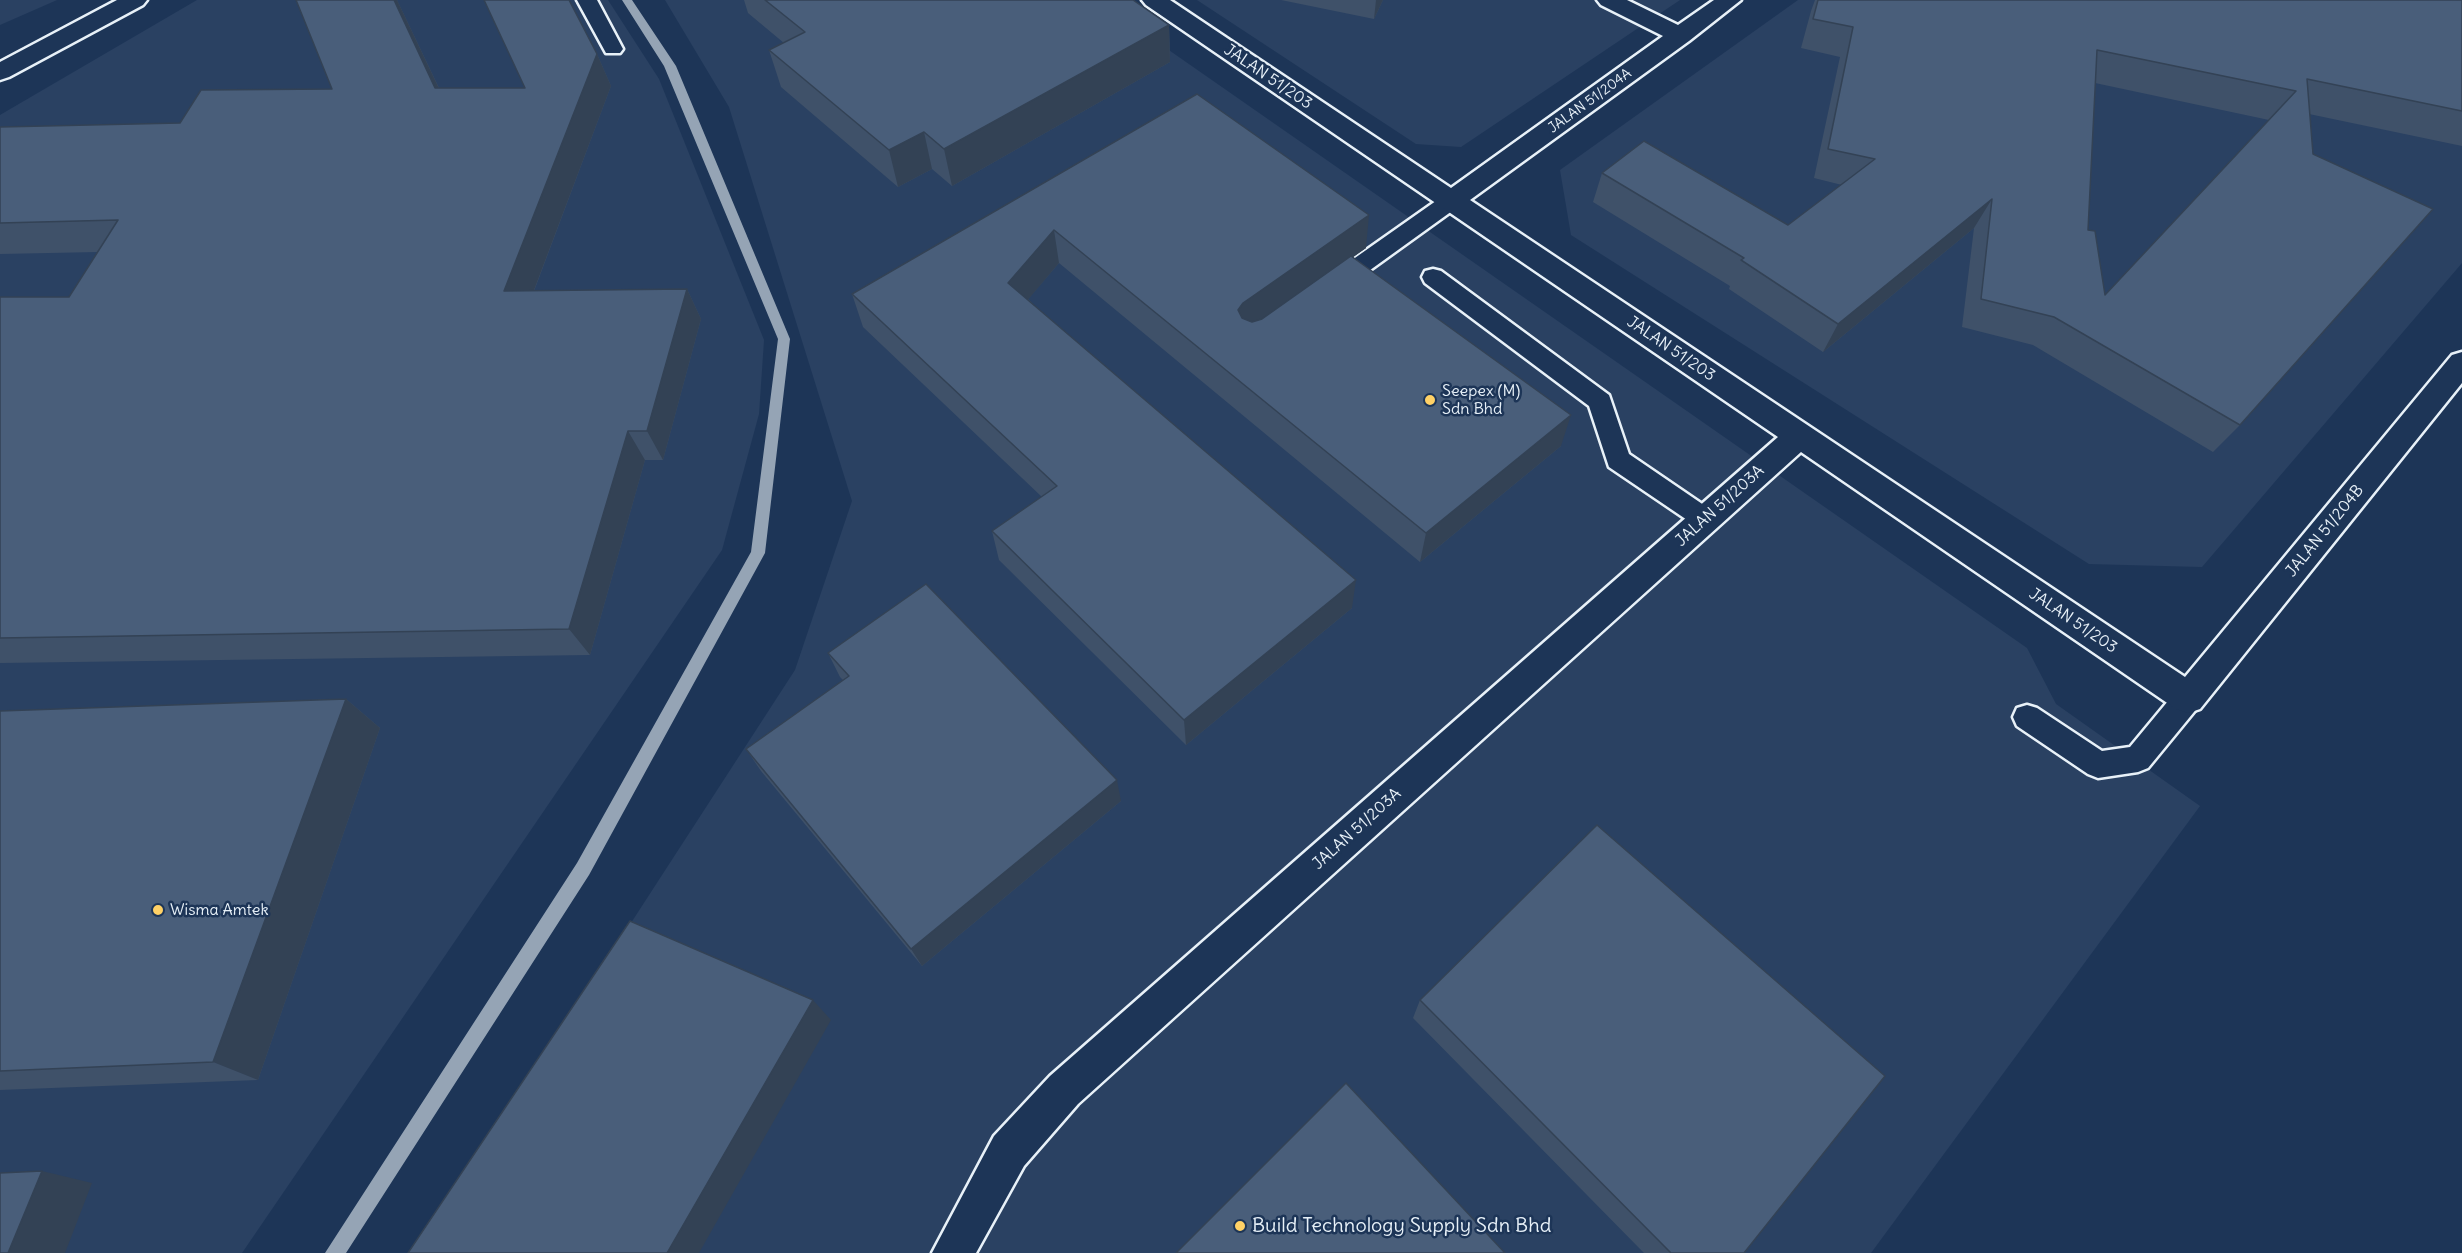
<!DOCTYPE html>
<style>
body{margin:0}
canvas{display:block;background:#1d3557}
</style>
<canvas width="2462" height="1253"></canvas>
<script>
const g = document.querySelector('canvas').getContext('2d');
g.lineJoin = 'round';
function fill(path, color) { g.fillStyle = color; g.fill(path, 'evenodd'); }
const poly = rows => new Path2D(rows.map(r => 'M' + r).join(''));
function trace(path, color, width, dash) { g.strokeStyle = color; g.lineWidth = width; g.lineCap = dash ? 'butt' : 'round'; g.setLineDash(dash || []); g.stroke(path); }
function drawText(font, color, halo, rows, align = 'center') {
  g.font = font + ' Delius,sans-serif'; g.lineWidth = 5; g.setLineDash([]); g.textBaseline = 'middle'; g.strokeStyle = halo; g.fillStyle = color; for (const [text, x, y, turn = 0] of rows) {
    g.save(); g.translate(x, y); g.rotate((+turn || 0) * Math.PI / 180); g.textAlign = isNaN(turn) ? turn : align; if (halo) g.strokeText(text, 0, 0); g.fillText(text, 0, 0); g.restore();
  }
}
fill(poly([
 [0,0,57,0,0,25],
 [197,0,608,0,659,79,764,340,759,414,722,550,242,1253,0,1253,0,115],
 [665,0,1097,0,2027,648,2056,704,2200,806,1871,1253,417,1253,795,670,852,501,729,107],
 [1197,0,1680,0,1461,147,1416,144],
 [1798,0,2462,0,2462,263,2202,567,2089,564,1571,235,1560,170]
]), '#2a4162');
fill(poly([
 [622,0,632,0,676,66,790,339,765,553,589,875,346,1253,325,1253,577,863,751,552,778,339,664,66,622,0]
]), '#95a4b5');
const lane = poly([
 [577,0,597,0,623,49,620,53,606,53,577,0],
 [1451,194,1459,196,1462,201,1459,206,1341,291,1333,293,1325,291,1322,285,1325,279,1443,196,1451,194],
 [1433,269,1441,271,1609,395,1629,454,1714,512,1718,519,1714,526,1705,529,1696,526,1609,467,1589,406,1425,283,1422,277,1425,271,1433,269],
 [2188,686,2198,689,2202,698,2198,707,2148,768,2138,772,2098,778,2088,774,2017,726,2013,717,2017,708,2027,705,2037,708,2102,751,2130,747,2178,689,2188,686]
]);
const street = poly([
 [117,0,147,0,143,5,9,77,0,80,0,62,117,0],
 [1142,0,1170,0,1451,188,1663,36,1601,5,1597,0,1627,0,1678,25,1714,0,1741,0,1689,41,1470,200,2185,677,2452,355,2462,352,2462,383,2200,709,2188,713,2176,709,1801,452,1078,1104,1024,1166,976,1253,932,1253,994,1136,1050,1076,1778,437,1146,5,1142,0]
]);
trace(lane, '#e8f1f8', 5);
trace(street, '#e8f1f8', 5);
fill(lane, '#1d3557');
fill(street, '#1d3557');
fill(poly([
 [296,0,397,0,439,88,525,88,597,54,611,86,534,291,687,289,701,319,663,460,645,460,590,655,0,663,0,297,69,297,98,252,0,254,0,127,180,123,332,89],
 [744,0,1133,0,1169,25,1170,62,952,186,932,169,898,187,781,87,769,50,784,43,748,13],
 [1281,0,1383,0,1374,19],
 [1815,0,2462,0,2462,146,2309,114,2240,425,2213,452,2033,345,1962,327,1974,228,1823,352,1729,289,1730,286,1593,202,1602,173,1788,225,1842,185,1814,178,1840,57,1801,48,1811,11],
 [2095,83,2269,120,2105,295,2088,230],
 [1197,94,1366,248,1353,257,1561,446,1420,562,1059,263,1028,299,1352,608,1186,745,999,560,992,531,1042,497,863,327,852,294],
 [828,653,1121,801,922,966,761,771,746,749,843,680,840,677],
 [346,699,380,728,258,1080,0,1090,0,711],
 [1420,1000,1744,1253,1644,1253,1413,1018]
]), '#3f5169');
fill(poly([
 [394,0,397,0,454,120,435,88],
 [1376,0,1383,0,1374,19],
 [1169,25,1170,62,952,186,944,149],
 [597,54,611,86,522,322,504,291],
 [924,132,932,169,898,187,889,150],
 [1992,199,1974,228,1823,352,1838,324],
 [1369,215,1366,248,1243,335,1238,310,1243,303],
 [1054,230,1059,263,1015,315,1008,283],
 [687,289,701,319,663,460,647,431],
 [1571,415,1561,446,1420,562,1426,533],
 [628,431,645,460,590,655,569,629],
 [1356,580,1352,608,1186,745,1184,720],
 [346,699,380,728,258,1080,213,1062],
 [1117,780,1121,801,922,966,911,949],
 [813,1000,831,1020,699,1253,667,1253],
 [42,1171,92,1183,65,1253,8,1253]
]), '#334255');
const building = poly([
 [296,0,394,0,435,88,525,88,484,0,569,0,597,54,504,291,687,289,647,431,628,431,569,629,0,638,0,297,69,297,118,220,0,223,0,127,180,123,201,90,332,89,296,0],
 [765,0,1133,0,1169,25,944,149,924,132,889,150,769,50,805,32,765,0],
 [1818,0,2462,0,2462,111,2307,79,2313,154,2433,209,2240,425,2054,317,1981,299,1992,199,1838,324,1741,260,1744,258,1602,173,1644,141,1788,225,1875,159,1828,149,1853,27,1813,19,1818,0],
 [2097,50,2296,91,2105,295,2095,231,2088,230,2097,50],
 [1197,94,1369,215,1243,303,1238,310,1242,318,1252,322,1262,319,1351,256,1571,415,1426,533,1054,230,1008,283,1356,580,1184,720,992,531,1057,486,852,294,1197,94],
 [926,584,1117,780,911,949,746,749,849,676,828,653,926,584],
 [346,699,213,1062,0,1071,0,711,346,699],
 [1597,825,1885,1076,1744,1253,1671,1253,1420,1000,1597,825],
 [630,921,813,1000,667,1253,408,1253,630,921],
 [1346,1083,1505,1253,1176,1253,1346,1083],
 [42,1171,8,1253,0,1253,0,1173,42,1171]
]);
fill(building, '#495e7a');
trace(building, '#334255', 1.5);
for (const [x, y, r, color] of [
 [1430,400,6,"#ffd166"],
 [158,910,6,"#ffd166"],
 [1240,1226,6,"#ffd166"]
]) { const dot = new Path2D(); dot.arc(x, y, r, 0, 2 * Math.PI); g.fillStyle = color; g.fill(dot); trace(dot, '#1d3557', 2); }
drawText('14px', '#e8f1f8', '#1d3557', [
 ["JALAN 51/204A",1590,101,-36]
]);
drawText('16px', '#e8f1f8', '#1d3557', [
 ["JALAN 51/203",1268,77,34],
 ["JALAN 51/203",1671,349,34],
 ["JALAN 51/203A",1720,506,-42],
 ["JALAN 51/204B",2325,531,-51],
 ["JALAN 51/203",2073,621,34],
 ["JALAN 51/203A",1357,829,-42]
]);
drawText('16px', '#e8f1f8', '#1d3557', [
 ["Seepex (M)",1442,391],
 ["Sdn Bhd",1442,409],
 ["Wisma Amtek",170,910]
], 'left');
drawText('20px', '#e8f1f8', '#1d3557', [
 ["Build Technology Supply Sdn Bhd",1252,1226]
], 'left');
</script>
